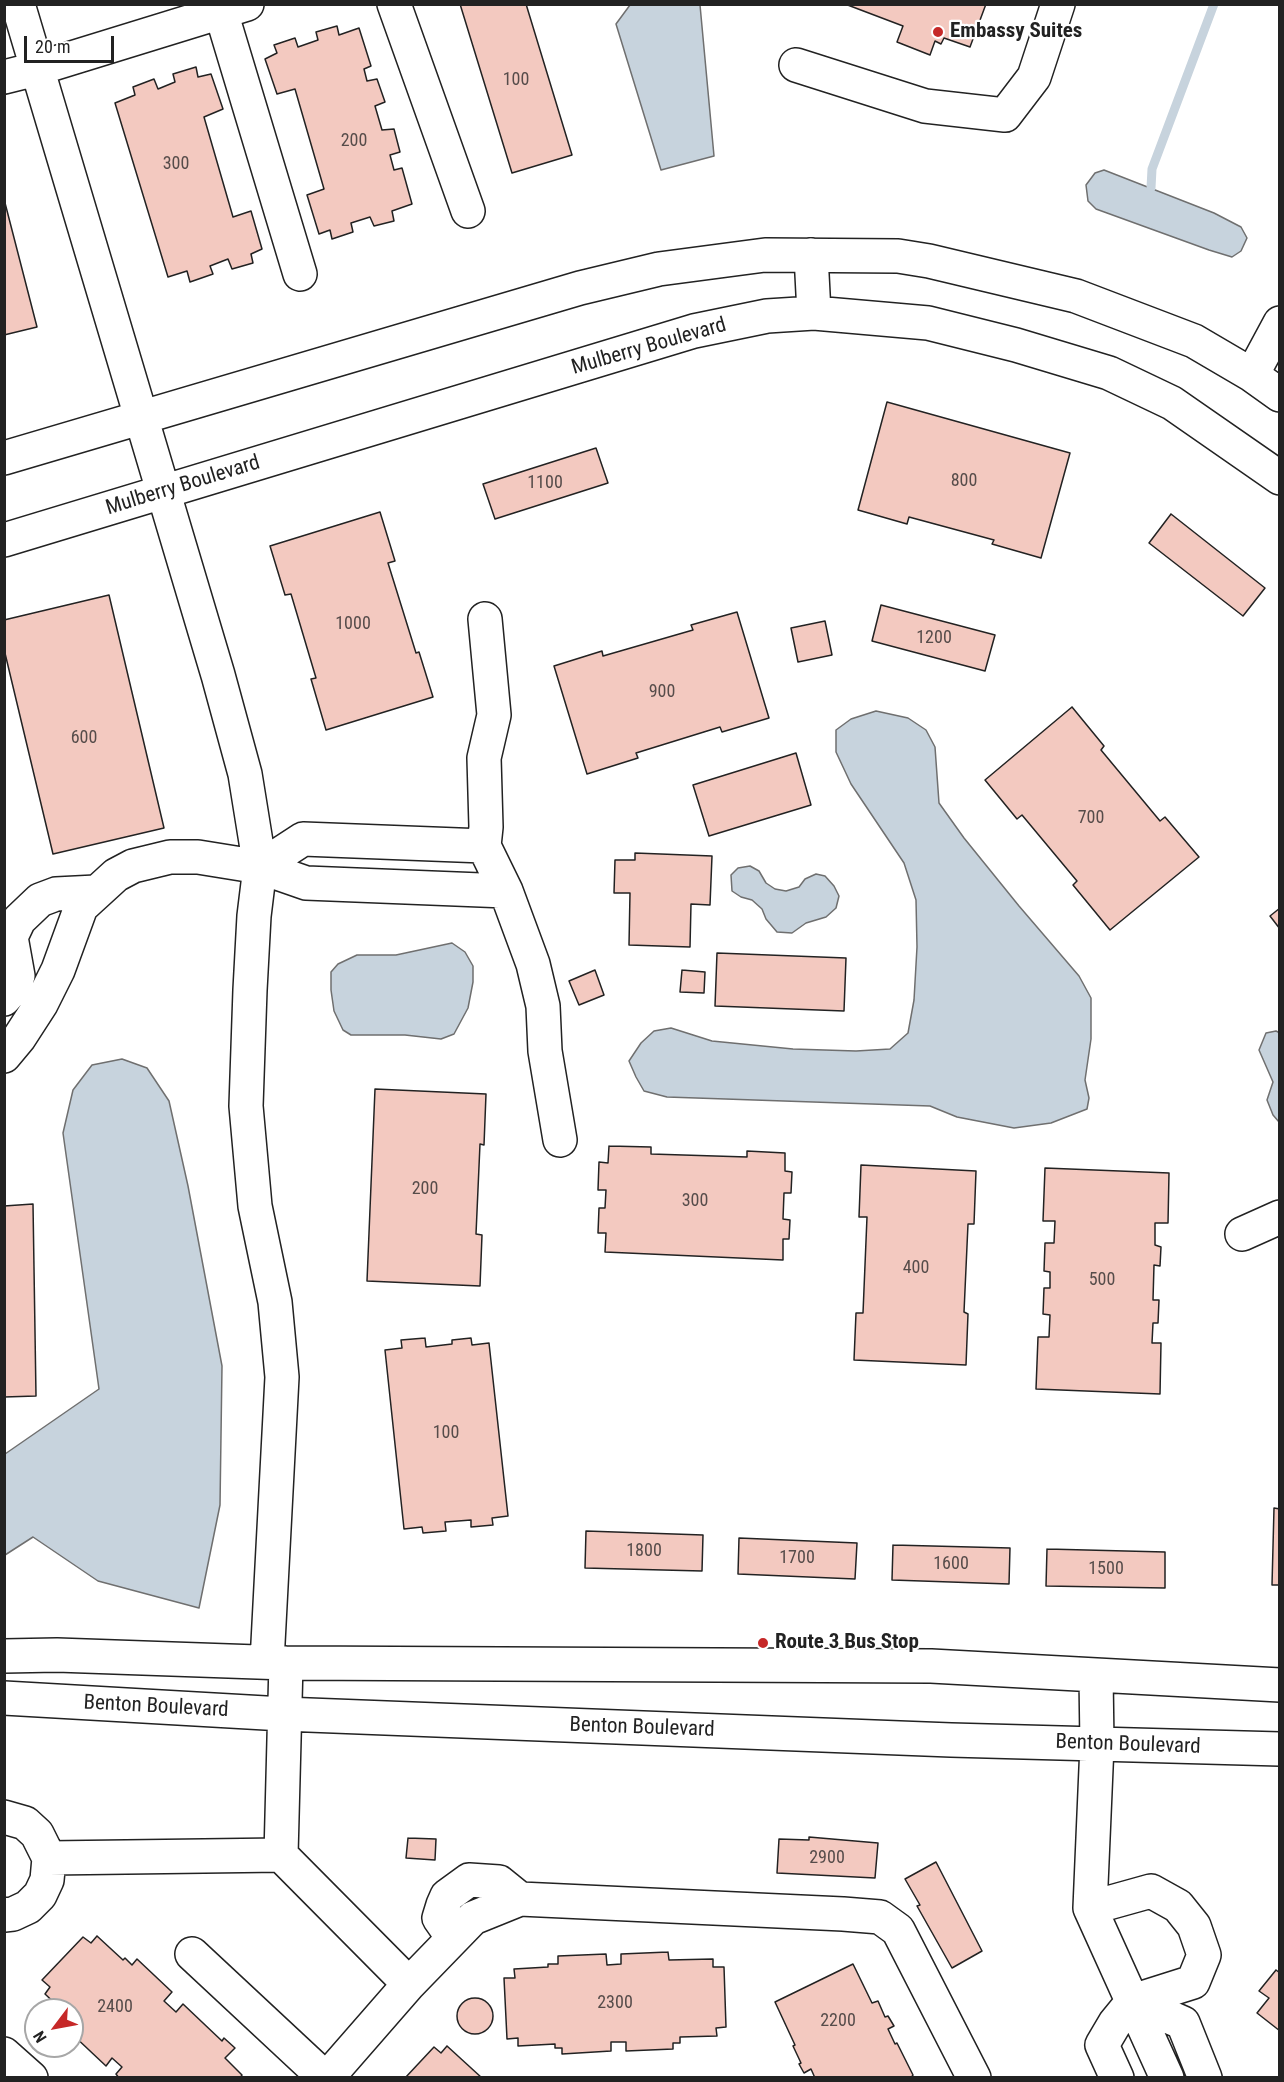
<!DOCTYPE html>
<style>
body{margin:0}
#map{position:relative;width:1284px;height:2082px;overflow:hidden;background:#fff;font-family:"Roboto Condensed",sans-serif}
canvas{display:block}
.frame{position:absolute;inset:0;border:6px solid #222;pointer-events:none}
.north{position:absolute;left:24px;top:1998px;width:60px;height:60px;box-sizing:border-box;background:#fff;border:2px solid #a7a7a7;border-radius:50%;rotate:238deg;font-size:16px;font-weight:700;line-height:24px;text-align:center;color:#222}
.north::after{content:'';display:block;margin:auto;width:21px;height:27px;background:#c62828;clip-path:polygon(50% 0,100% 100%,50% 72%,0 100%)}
.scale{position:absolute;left:24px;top:36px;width:90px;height:27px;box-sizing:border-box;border:3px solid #222;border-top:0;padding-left:8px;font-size:18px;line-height:21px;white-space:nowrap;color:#222;-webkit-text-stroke:4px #fff;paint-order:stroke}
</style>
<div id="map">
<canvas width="1284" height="2082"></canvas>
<div class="frame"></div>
<div class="north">N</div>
<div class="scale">20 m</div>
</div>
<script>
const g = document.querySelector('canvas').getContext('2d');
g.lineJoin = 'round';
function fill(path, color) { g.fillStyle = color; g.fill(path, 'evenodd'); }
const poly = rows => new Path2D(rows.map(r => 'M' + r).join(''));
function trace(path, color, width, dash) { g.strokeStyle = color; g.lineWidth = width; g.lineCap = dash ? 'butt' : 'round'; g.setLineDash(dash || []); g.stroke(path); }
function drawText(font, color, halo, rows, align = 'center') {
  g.font = font + ' "Roboto Condensed",sans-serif'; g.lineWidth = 4.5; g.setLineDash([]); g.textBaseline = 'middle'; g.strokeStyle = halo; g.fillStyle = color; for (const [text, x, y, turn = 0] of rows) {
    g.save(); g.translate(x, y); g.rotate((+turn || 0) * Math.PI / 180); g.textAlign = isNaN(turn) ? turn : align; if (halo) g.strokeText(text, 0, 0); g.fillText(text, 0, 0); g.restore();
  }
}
const water = poly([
 [630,5,700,5,714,156,661,170,616,24,630,5],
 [1104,170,1214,213,1241,227,1247,238,1241,251,1232,257,1209,250,1096,209,1088,201,1086,185,1095,173,1104,170],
 [876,711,908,718,926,730,935,747,939,803,964,838,1019,906,1079,976,1091,998,1091,1039,1085,1080,1089,1098,1087,1109,1051,1123,1014,1128,957,1117,930,1106,667,1097,644,1091,636,1077,629,1061,641,1043,654,1031,671,1028,712,1041,793,1049,856,1051,890,1049,908,1033,914,1000,917,947,916,900,904,863,851,784,836,752,836,730,851,719,876,711],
 [750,866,759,871,766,883,775,889,786,891,799,887,805,879,816,874,825,876,834,886,839,896,836,908,826,917,806,923,792,933,777,932,766,919,762,909,752,900,741,897,732,891,731,875,738,868,750,866],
 [452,943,465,952,473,966,473,982,468,1008,454,1034,441,1039,405,1035,351,1035,343,1030,334,1011,331,990,331,972,338,964,357,955,396,955,452,943],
 [1276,1031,1280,1033,1279,1122,1273,1115,1267,1100,1273,1082,1259,1050,1266,1033,1276,1031],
 [122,1059,147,1068,169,1101,188,1186,222,1366,220,1505,199,1608,98,1581,33,1537,5,1555,5,1454,99,1389,63,1133,73,1090,92,1065,122,1059]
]);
fill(water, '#c7d3dd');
trace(water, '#6f6f6f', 1.5);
trace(poly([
 [1151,188,1152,169,1214,4]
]), '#c7d3dd', 9);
const building = poly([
 [460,4,526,4,572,155,512,173,460,4],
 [845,4,986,4,970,47,944,38,941,44,935,41,930,55,897,42,903,26,845,4],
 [337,26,339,35,359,28,371,66,364,69,367,81,377,79,385,102,375,106,382,130,394,129,400,152,390,155,394,170,402,168,412,204,392,211,394,221,374,226,370,217,351,223,353,232,332,239,330,230,319,234,307,195,324,189,295,89,277,94,265,59,277,53,274,45,295,38,298,47,318,40,316,32,337,26],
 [196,67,198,77,211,74,223,109,204,117,233,217,251,211,262,249,251,254,253,263,232,269,228,259,210,266,213,274,190,282,187,271,168,277,115,103,135,95,133,87,154,79,158,89,175,82,173,74,196,67],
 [4,199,37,327,4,335,4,199],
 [887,402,1070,453,1041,558,992,544,994,540,909,517,907,524,858,510,887,402],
 [596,448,608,483,495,519,483,484,596,448],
 [380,512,395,561,388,563,416,653,419,652,433,697,326,730,311,679,316,678,291,594,285,595,270,546,380,512],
 [1171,514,1265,588,1243,616,1149,543,1171,514],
 [109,595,164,828,53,854,4,649,4,620,109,595],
 [881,605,995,635,985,671,872,641,881,605],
 [737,612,769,718,722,732,720,727,636,753,638,758,587,774,554,666,602,651,603,656,693,630,691,625,737,612],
 [825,621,832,655,798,662,791,628,825,621],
 [1072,707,1104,746,1101,750,1160,821,1165,817,1199,857,1110,930,1073,885,1077,881,1022,815,1017,819,985,780,1072,707],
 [796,753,811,805,709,836,693,785,796,753],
 [635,853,712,856,710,905,691,904,690,947,629,945,630,893,614,893,615,860,635,860,635,853],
 [1280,908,1280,929,1270,916,1280,908],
 [717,953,846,958,844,1011,715,1006,717,953],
 [595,970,604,995,579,1005,569,981,595,970],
 [682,970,705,972,704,993,680,992,682,970],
 [375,1089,486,1094,484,1145,480,1144,476,1234,482,1235,480,1286,367,1281,375,1089],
 [609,1146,651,1147,651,1154,747,1157,747,1151,785,1153,785,1171,792,1172,791,1193,784,1193,783,1219,790,1220,789,1239,783,1239,783,1260,605,1252,606,1233,598,1233,599,1208,605,1208,606,1190,598,1190,599,1162,608,1163,609,1146],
 [861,1165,976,1171,974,1224,968,1224,964,1312,968,1314,966,1365,854,1360,856,1313,863,1313,867,1217,859,1217,861,1165],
 [1045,1168,1169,1173,1168,1223,1155,1223,1155,1245,1161,1247,1160,1266,1154,1265,1153,1300,1159,1300,1158,1323,1153,1323,1152,1343,1161,1343,1160,1394,1036,1389,1038,1337,1049,1337,1050,1315,1043,1314,1044,1288,1050,1288,1050,1272,1044,1271,1045,1243,1054,1243,1055,1221,1043,1221,1045,1168],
 [33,1204,36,1396,4,1397,4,1206,33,1204],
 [425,1338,426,1347,452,1344,452,1340,471,1338,472,1345,489,1343,508,1516,492,1518,493,1525,471,1527,471,1520,445,1522,446,1531,423,1533,422,1527,404,1529,385,1350,402,1348,401,1340,425,1338],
 [1274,1508,1280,1509,1280,1585,1272,1585,1274,1508],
 [586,1531,703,1535,702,1571,585,1568,586,1531],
 [739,1538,857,1543,855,1579,738,1574,739,1538],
 [893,1545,1010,1548,1009,1584,892,1580,893,1545],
 [1047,1549,1165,1552,1165,1588,1046,1586,1047,1549],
 [809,1837,878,1843,875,1878,777,1873,779,1839,809,1840,809,1837],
 [408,1838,436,1839,435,1860,406,1858,408,1838],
 [936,1862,982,1951,952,1968,917,1906,920,1905,905,1879,936,1862],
 [97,1936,123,1960,125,1958,132,1965,137,1959,172,1992,164,2001,176,2012,183,2004,222,2041,224,2038,235,2048,225,2058,242,2075,240,2078,119,2078,116,2074,122,2067,112,2058,106,2066,72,2034,74,2026,72,2025,72,2010,62,2010,45,1994,50,1987,42,1980,83,1937,91,1943,97,1936],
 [668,1952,669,1960,713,1959,713,1967,724,1967,726,2027,716,2028,717,2036,680,2037,680,2043,673,2043,673,2049,626,2051,626,2042,611,2042,611,2051,562,2054,562,2048,555,2048,555,2044,518,2046,518,2038,507,2039,504,1978,515,1978,514,1969,548,1967,548,1964,558,1964,558,1956,606,1954,607,1965,621,1964,621,1954,668,1952],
 [853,1964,872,2003,878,2001,885,2017,888,2016,894,2026,888,2029,895,2044,897,2043,913,2075,911,2078,815,2078,811,2069,804,2073,799,2064,801,2063,793,2046,795,2045,775,2002,853,1964],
 [1276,1970,1280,1973,1280,2031,1257,2013,1269,1998,1259,1991,1276,1970],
 '457 2016a18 18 0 1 1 36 0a18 18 0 1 1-36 0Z',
 [447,2046,482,2078,405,2078,434,2047,441,2053,447,2046]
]);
fill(building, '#f3c9c0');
trace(building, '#222', 1.5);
const minor = poly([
 [18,4,218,675,245,774,260,867,254,916,250,990,246,1106,255,1206,275,1302,282,1377,267,1662],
 [394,4,468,211],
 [221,12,300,274],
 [796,65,925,106,1005,115,1034,77,1058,4],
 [4,77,36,69,247,4],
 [811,255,814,313],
 [1252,375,1280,323],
 [4,458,580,288,659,269,765,255,898,256,929,261,1076,296,1194,341,1252,375,1280,395],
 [4,540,694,331,767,316,814,313,928,323,1016,345,1109,373,1172,403,1280,478],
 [485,619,494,715,484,758,486,827,484,846,506,891,533,964,543,1006,545,1051,560,1140],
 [260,867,303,839,484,846],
 [4,999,11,991,18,976,11,937,19,920,40,900,56,894,96,892],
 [4,1056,19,1038,41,1004,58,970,81,907,116,875,133,866,170,857,198,857,260,867,306,883,506,891],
 [1242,1234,1280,1217],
 [4,1656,57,1655,286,1663,931,1666,1280,1685],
 [1096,1675,1097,1745,1090,1908,1167,2078],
 [4,1698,283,1714,951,1740,1280,1749],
 [4,1817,25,1823,37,1834,49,1858,47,1880,40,1895,28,1907,13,1914,4,1915],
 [281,1855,286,1663],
 [49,1858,281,1855,409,1984,327,2078],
 [1090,1908,1151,1891,1178,1906,1194,1926,1204,1955,1193,1982,1133,2001,1115,2023,1102,2045,1117,2078],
 [453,1938,439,1918,443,1905,447,1896,469,1880,499,1882,520,1899],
 [192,1954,325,2078],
 [409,1984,473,1918,520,1899,843,1914,880,1917,898,1930,974,2078],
 [1133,2001,1183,2023,1205,2078],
 [4,2054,31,2078]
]);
trace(minor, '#222', 36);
trace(minor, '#fff', 33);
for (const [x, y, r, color] of [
 [938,32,6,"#c62828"],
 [763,1643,6,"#c62828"]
]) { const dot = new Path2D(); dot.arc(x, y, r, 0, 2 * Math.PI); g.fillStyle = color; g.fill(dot); trace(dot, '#fff', 2); }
drawText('18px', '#564c4a', null, [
 ["100",516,80],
 ["200",354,141],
 ["300",176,164],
 ["800",964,481],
 ["1100",545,483],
 ["1000",353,624],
 ["1200",934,638],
 ["900",662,692],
 ["600",84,738],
 ["700",1091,818],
 ["200",425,1189],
 ["300",695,1201],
 ["400",916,1268],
 ["500",1102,1280],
 ["100",446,1433],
 ["1800",644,1551],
 ["1700",797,1558],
 ["1600",951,1564],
 ["1500",1106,1569],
 ["2900",827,1858],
 ["2300",615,2003],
 ["2400",115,2007],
 ["2200",838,2021]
]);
drawText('bold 21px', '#222', '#fff', [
 ["Embassy Suites",950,32],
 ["Route 3 Bus Stop",775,1643]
], 'left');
drawText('21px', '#222', '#fff', [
 ["Mulberry Boulevard",649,347,-16],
 ["Mulberry Boulevard",183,486,-17],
 ["Benton Boulevard",156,1707,3],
 ["Benton Boulevard",642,1728,2],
 ["Benton Boulevard",1128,1745,2]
]);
</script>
